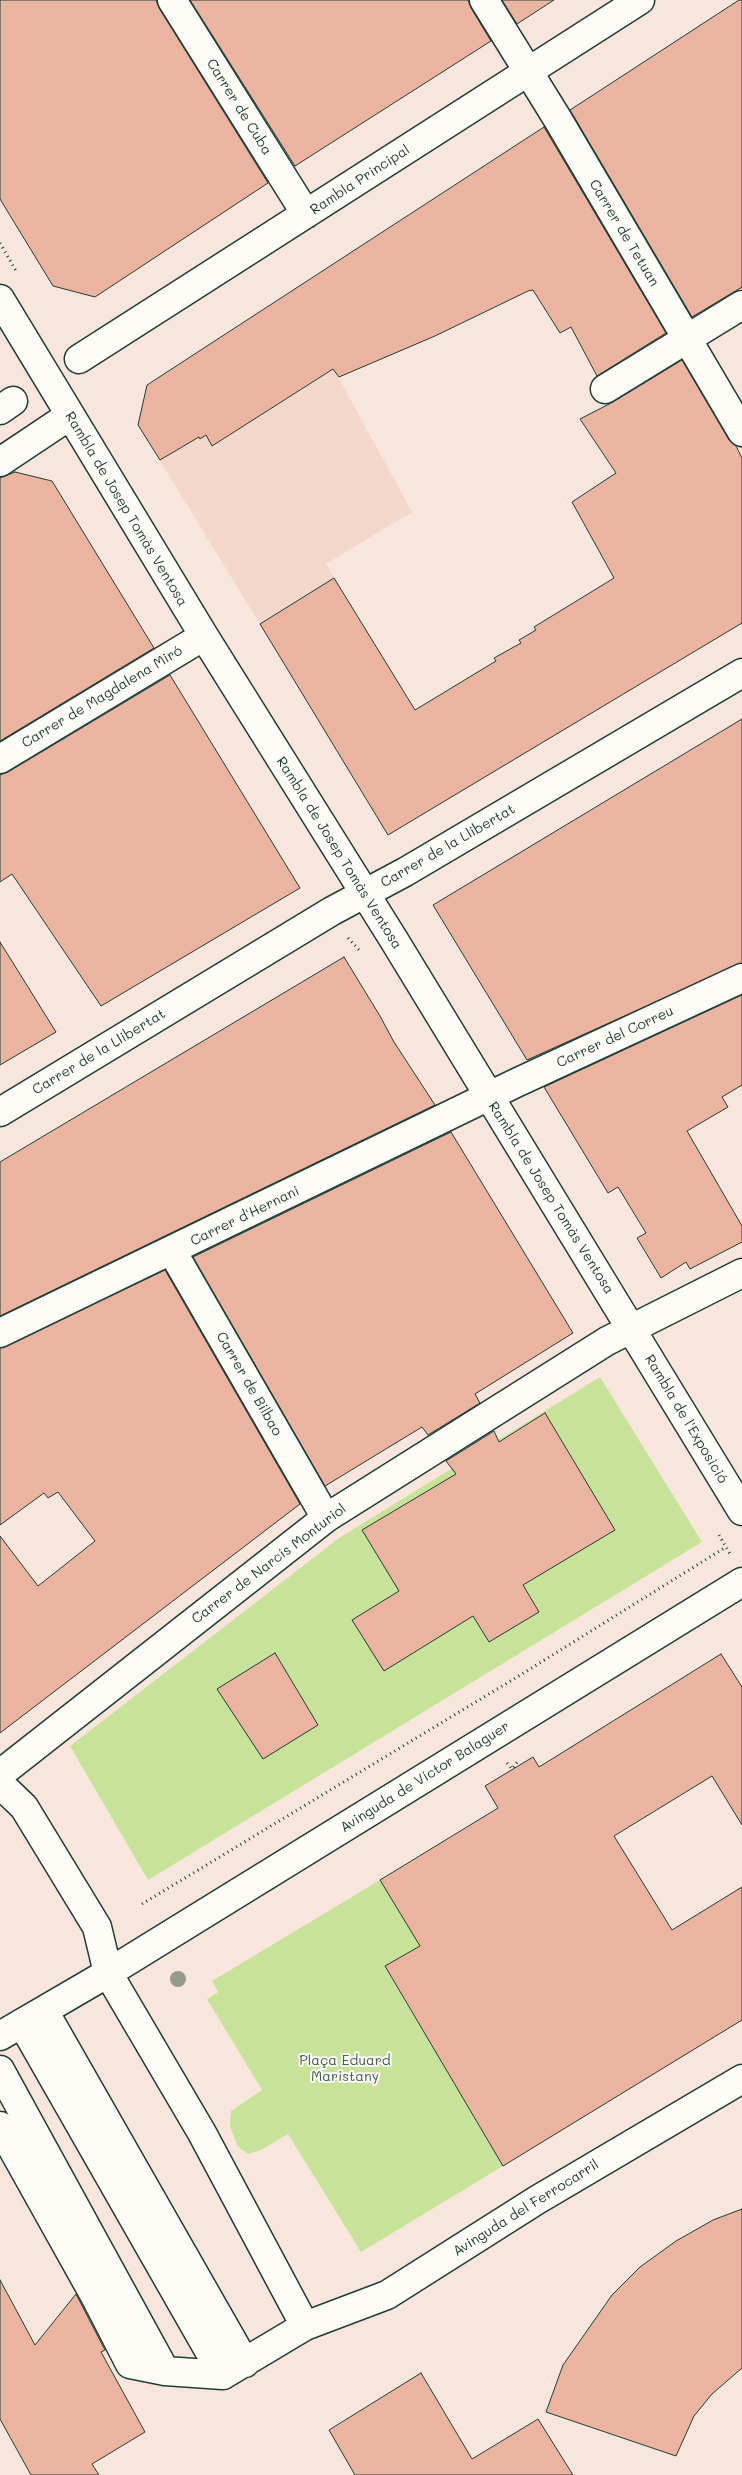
<!DOCTYPE html>
<meta charset="utf-8">
<style>
body{margin:0}
canvas{display:block;background:#f8e6dd}
</style>
<canvas width="742" height="2475"></canvas>
<script>
const g = document.querySelector('canvas').getContext('2d');
g.lineJoin = 'round';
function fill(path, color) { g.fillStyle = color; g.fill(path, 'evenodd'); }
const poly = rows => new Path2D(rows.map(r => 'M' + r).join(''));
function trace(path, color, width, dash) { g.strokeStyle = color; g.lineWidth = width; g.lineCap = dash ? 'butt' : 'round'; g.setLineDash(dash || []); g.stroke(path); }
function drawText(font, color, halo, rows, align = 'center') {
  g.font = font + ' Mali,sans-serif'; g.lineWidth = 4; g.setLineDash([]); g.textBaseline = 'middle'; g.strokeStyle = halo; g.fillStyle = color; for (const [text, x, y, turn = 0] of rows) {
    g.save(); g.translate(x, y); g.rotate((+turn || 0) * Math.PI / 180); g.textAlign = isNaN(turn) ? turn : align; if (halo) g.strokeText(text, 0, 0); g.fillText(text, 0, 0); g.restore();
  }
}
fill(poly([
 [291,291,412,512,326,564,334,578,260,624,138,425,147,385]
]), '#f4d7cb');
fill(poly([
 [600,1377,702,1542,148,1880,70,1746,339,1538],
 [380,1880,420,1946,385,1967,503,2166,361,2252,288,2134,261,2150,248,2154,238,2147,230,2126,231,2111,262,2090,207,1999,218,1992,212,1981]
]), '#c7e39a');
const building = poly([
 [0,0,156,0,159,8,268,183,95,297,53,286,0,199,0,0],
 [190,0,468,0,471,8,491,41,295,166,190,0],
 [502,0,554,0,517,24,502,0],
 [739,0,742,0,742,287,692,317,570,110,739,0],
 [544,127,666,333,597,376,571,327,560,333,533,290,528,291,435,336,339,377,333,369,212,446,206,435,200,439,199,437,160,460,138,425,147,385,544,127],
 [682,360,729,440,736,446,742,458,742,623,388,835,260,624,334,578,415,710,496,661,494,658,521,643,519,640,536,630,534,627,614,578,572,502,616,473,580,419,613,402,682,360],
 [15,472,52,481,154,648,0,741,0,478,15,472],
 [170,675,300,888,101,1006,12,874,0,882,0,775,8,772,170,675],
 [742,719,742,963,527,1060,433,905,742,719],
 [0,942,56,1032,0,1065,0,942],
 [344,957,380,1016,394,1042,435,1105,0,1316,0,1162,344,957],
 [742,995,742,1085,722,1097,728,1107,687,1131,742,1226,742,1242,690,1269,686,1262,661,1278,637,1238,646,1233,618,1187,608,1193,544,1087,742,995],
 [451,1132,573,1333,475,1394,480,1403,428,1435,422,1427,325,1486,193,1257,451,1132],
 [165,1270,300,1504,0,1733,0,1536,38,1586,95,1541,58,1492,48,1498,44,1493,0,1525,0,1348,165,1270],
 [545,1413,615,1530,523,1585,539,1612,489,1642,473,1616,384,1671,352,1620,399,1591,362,1530,456,1474,446,1461,494,1431,499,1442,545,1413],
 [275,1653,318,1725,263,1759,217,1689,275,1653],
 [721,1654,742,1687,742,1825,712,1776,614,1836,672,1930,742,1887,742,2020,503,2166,385,1966,420,1946,380,1880,498,1808,485,1786,533,1757,539,1767,721,1654],
 [742,2209,742,2368,712,2394,694,2416,676,2456,546,2412,563,2365,612,2295,640,2267,676,2241,713,2220,742,2209],
 [0,2280,35,2345,76,2294,105,2350,101,2352,145,2432,92,2464,99,2475,31,2475,0,2419,0,2280],
 [421,2373,472,2459,538,2419,573,2475,355,2475,329,2430,421,2373]
]);
fill(building, '#ebb4a0');
trace(building, '#1f3d34', 1);
const minor = poly([
 [172,0,306,214],
 [484,0,557,118,742,432],
 [0,299,204,636,394,940,742,1511],
 [79,359,640,0],
 [605,389,742,305],
 [0,410,13,401],
 [0,462,69,416],
 [0,759,204,636],
 [0,1112,332,911,405,872,742,673],
 [172,1251,326,1518],
 [0,1333,516,1083,742,978],
 [0,1774,326,1518,607,1341,742,1273],
 [0,1784,24,1807,97,1927,108,1973,202,2133,305,2326],
 [44,2011,245,2363],
 [22,2023,223,2375],
 [0,2036,108,1973,742,1582],
 [0,2070,165,2371],
 [0,2126,96,2298,130,2364,165,2371,223,2375,305,2326,387,2295,537,2200,742,2079]
]);
trace(minor, '#1f3d34', 31);
trace(poly([
 [0,243,16,271],
 [348,938,361,952],
 [719,1535,730,1554],
 [507,1763,512,1769,518,1761],
 [142,1904,522,1674,726,1547]
]), '#1f3d34', 3, [1, 4]);
trace(minor, '#fdfcf7', 28);
g.fillStyle = '#939b8b';
for (const [x, y] of [
 [178,1979]
]) { g.beginPath(); g.arc(x, y, 8, 0, 2 * Math.PI); g.fill(); }
drawText('14px', '#1f3d34', '#fdfcf7', [
 ["Carrer de Cuba",239,107,58],
 ["Rambla Principal",360,180,-33],
 ["Carrer de Tetuan",624,233,59],
 ["Rambla de Josep Tomàs Ventosa",126,509,59],
 ["Carrer de Magdalena Miró",102,697,-31],
 ["Carrer de la Llibertat",448,846,-30],
 ["Rambla de Josep Tomàs Ventosa",339,853,58],
 ["Carrer del Correu",615,1037,-25],
 ["Carrer de la Llibertat",99,1052,-31],
 ["Rambla de Josep Tomàs Ventosa",551,1198,58],
 ["Carrer d'Hernani",245,1216,-26],
 ["Carrer de Bilbao",249,1384,60],
 ["Rambla de l'Exposició",686,1419,59],
 ["Carrer de Narcís Monturiol",269,1564,-37],
 ["Avinguda de Víctor Balaguer",425,1777,-32],
 ["Avinguda del Ferrocarril",526,2208,-32]
]);
drawText('14px', '#415e48', '#fdfcf7', [
 ["Plaça Eduard",345,2061],
 ["Maristany",345,2077]
]);
</script>
